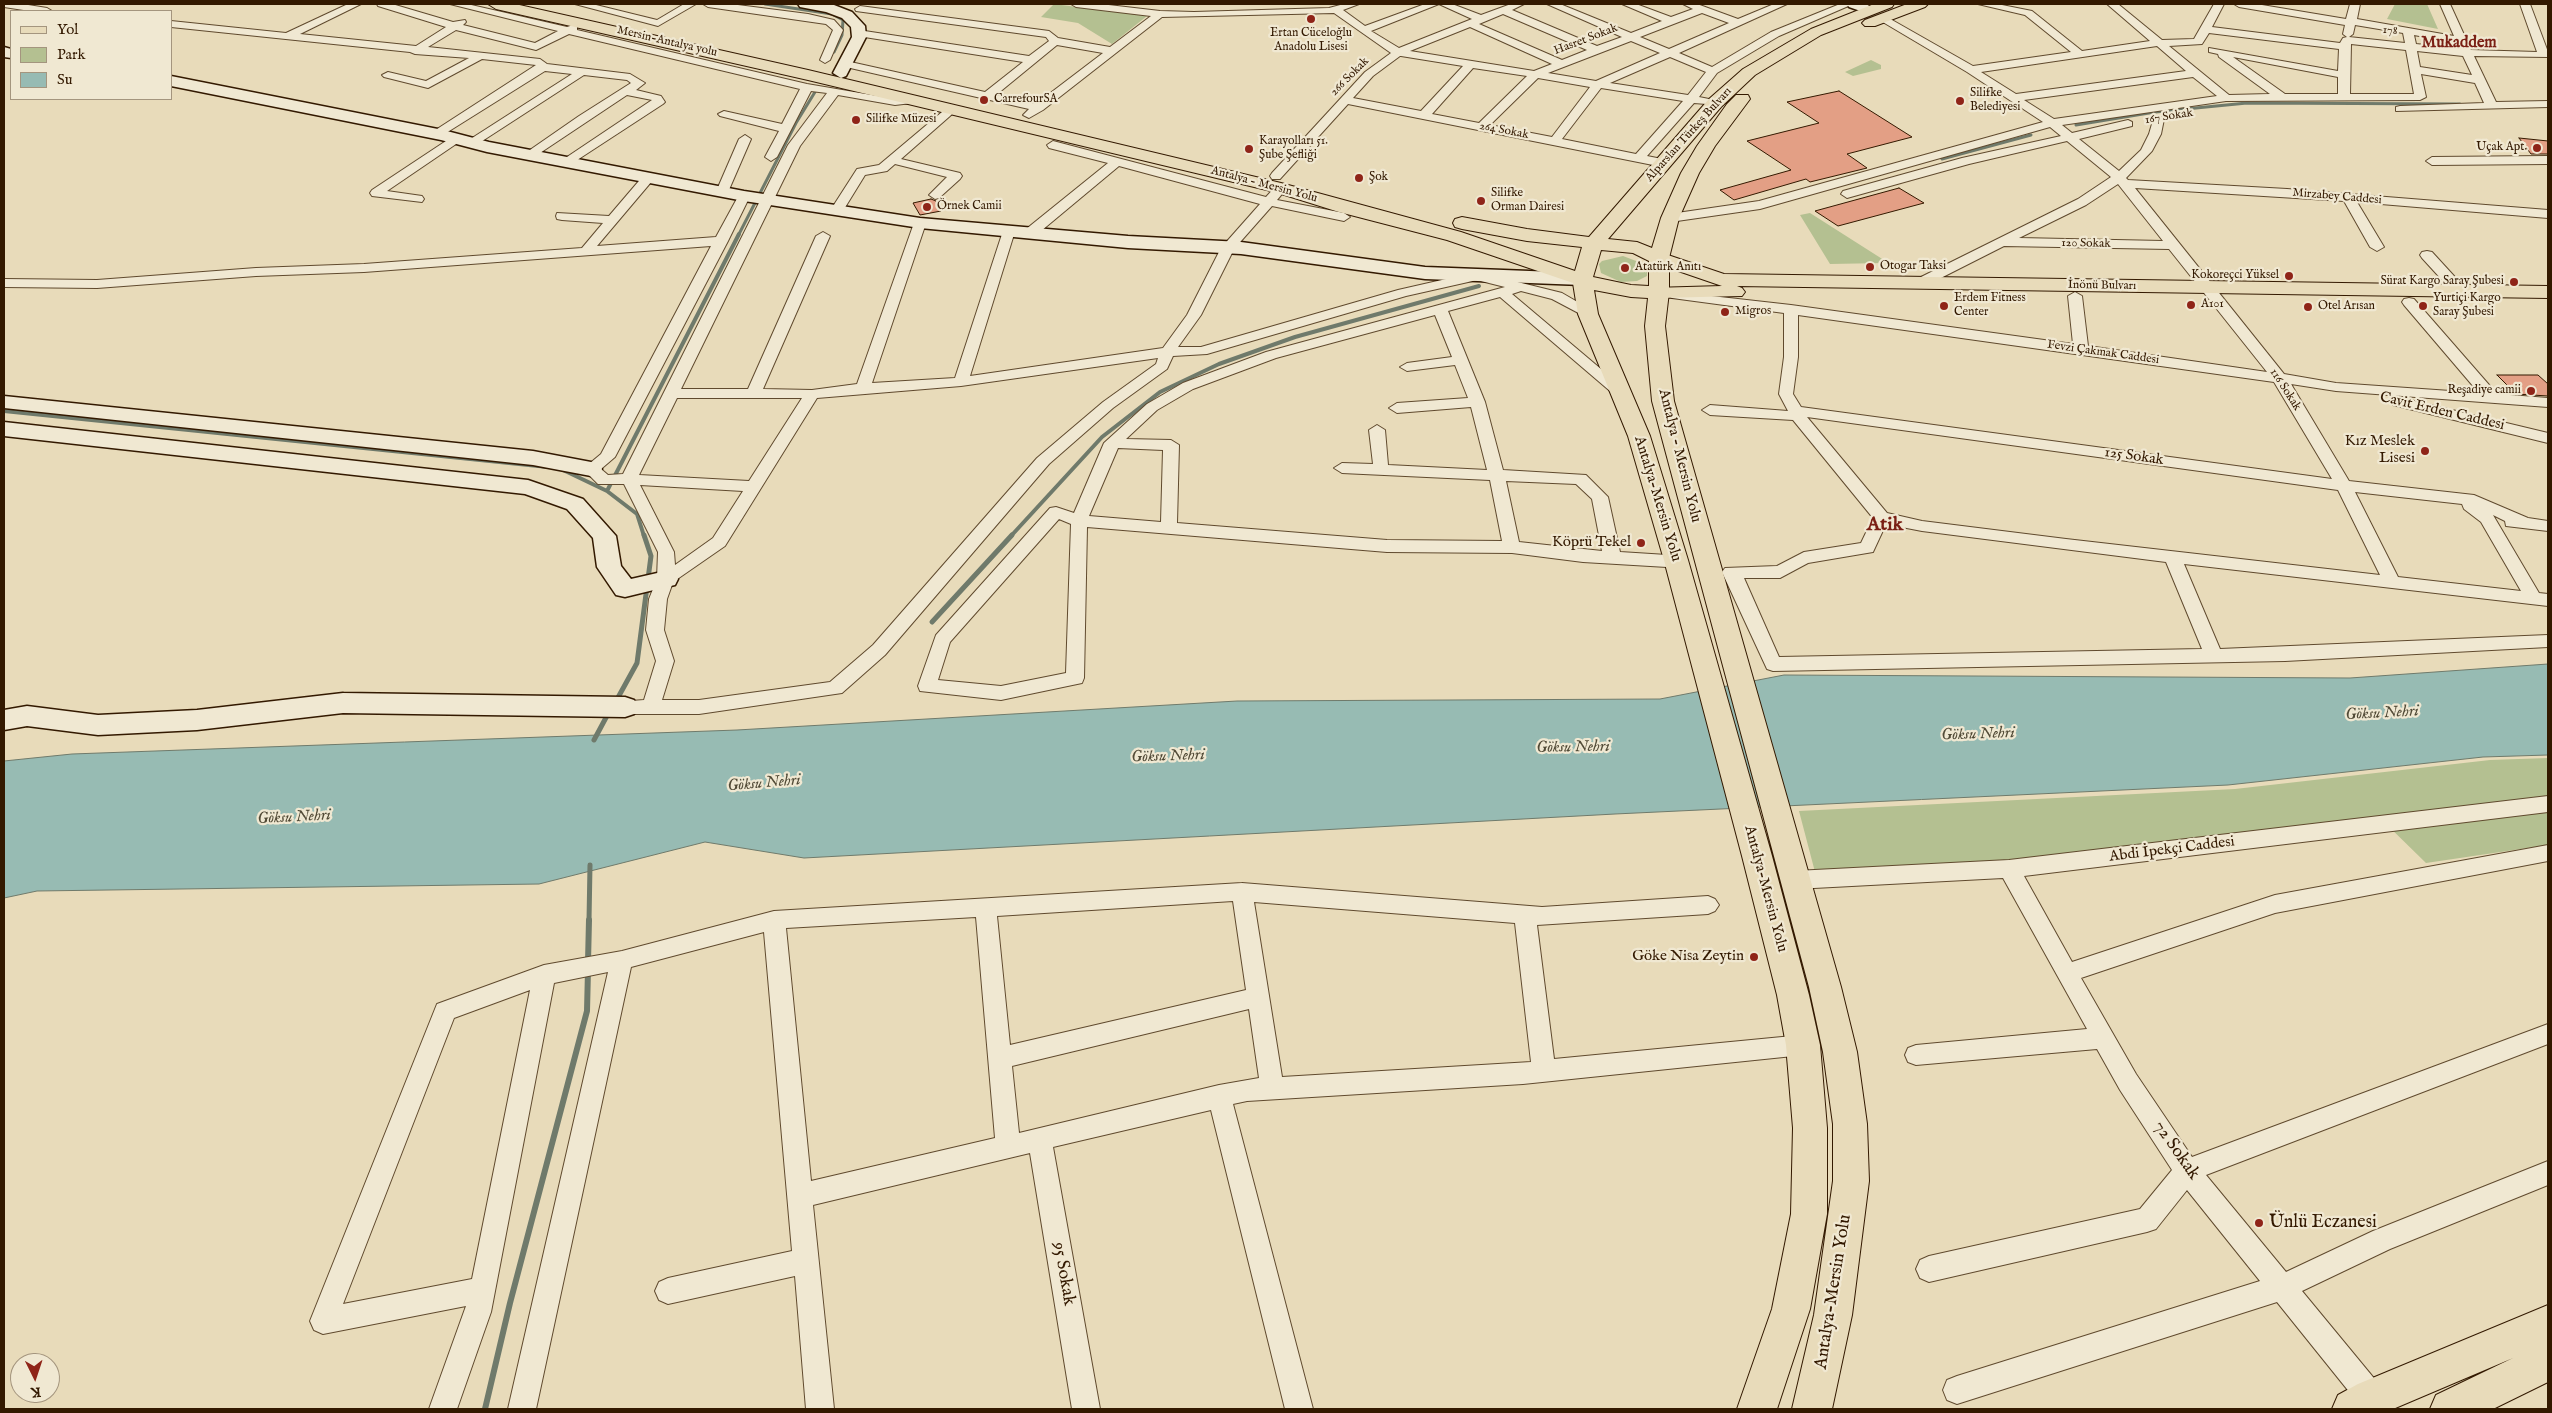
<!DOCTYPE html>
<meta charset="utf-8">
<style>
body{margin:0}
#map{position:relative;width:2552px;height:1413px;overflow:hidden;background:#e8dbba;font-family:"IM FELL English",serif}
canvas{display:block}
.frame{position:absolute;inset:0;border:5px solid #331900;pointer-events:none}
.legend{position:absolute;left:10px;top:10px;width:162px;height:90px;box-sizing:border-box;background:#f0e8d2;border:1px solid #a4957e;margin:0;padding:6px 9px;list-style:none;font-size:15px;color:#331900}
.legend li{display:flex;align-items:center;gap:10px;height:25px}
.legend b{width:25px;border:1px solid #a4957e}
.north{position:absolute;left:10px;top:1353px;width:50px;height:50px;box-sizing:border-box;background:#f0e8d2;border:1px solid #a4957e;border-radius:50%;rotate:176deg;font-size:14px;font-weight:700;line-height:20px;text-align:center;color:#331900}
.north::after{content:'';display:block;margin:auto;width:18px;height:22px;background:#8f2418;clip-path:polygon(50% 0,100% 100%,50% 72%,0 100%)}
</style>
<div id="map">
<canvas width="2552" height="1413"></canvas>
<div class="frame"></div>
<ul class="legend">
<li><b style="height:6px;background:#e8dbba"></b>Yol</li>
<li><b style="height:14px;background:#b4c091"></b>Park</li>
<li><b style="height:14px;background:#97bbb3"></b>Su</li>
</ul>
<div class="north">K</div>
</div>
<script>
const g = document.querySelector('canvas').getContext('2d');
g.lineJoin = 'round';
function fill(path, color) { g.fillStyle = color; g.fill(path, 'evenodd'); }
const poly = rows => new Path2D(rows.map(r => 'M' + r).join(''));
function trace(path, color, width, dash) { g.strokeStyle = color; g.lineWidth = width; g.lineCap = dash ? 'butt' : 'round'; g.setLineDash(dash || []); g.stroke(path); }
function drawText(font, color, halo, rows, align = 'center') {
  g.font = font + ' "IM FELL English",serif'; g.lineWidth = 4.5; g.setLineDash([]); g.textBaseline = 'middle'; g.strokeStyle = halo; g.fillStyle = color; for (const [text, x, y, turn = 0] of rows) {
    g.save(); g.translate(x, y); g.rotate((+turn || 0) * Math.PI / 180); g.textAlign = isNaN(turn) ? turn : align; if (halo) g.strokeText(text, 0, 0); g.fillText(text, 0, 0); g.restore();
  }
}
fill(poly([
 [1054,4,1147,16,1112,44,1078,23,1041,17],
 [2395,4,2427,4,2438,29,2387,19],
 [1871,60,1881,65,1881,69,1853,76,1845,72],
 [1810,213,1898,269,1885,263,1830,264,1800,215],
 [1623,256,1644,264,1647,268,1647,276,1637,281,1621,282,1601,273,1599,264,1602,261],
 [2548,758,2548,845,2426,863,2380,818,2076,856,1815,872,1799,811,2235,789,2490,760]
]), '#b4c091');
const water = poly([
 [2548,664,2548,755,2483,757,2228,785,1615,814,804,858,705,842,539,884,37,891,4,898,4,761,72,754,737,730,1237,701,1660,699,1784,675,2350,678,2548,664]
]);
fill(water, '#97bbb3');
trace(water, '#6f7a6b', 1);
trace(poly([
 [765,4,832,14,843,20,842,35,834,52],
 [2076,125,2155,112,2247,103,2460,104],
 [1942,159,2031,135],
 [738,236,796,123,815,92]
]), '#6f7a6b', 3);
trace(poly([
 [4,411,548,467],
 [561,469,607,491,637,514,644,536],
 [607,491,739,234],
 [1011,536,1102,437,1160,392,1219,364,1295,337,1479,286]
]), '#6f7a6b', 4);
trace(poly([
 [932,622,1012,535],
 [615,703,637,663,651,556,644,535],
 [594,740,609,712],
 [589,921,590,865]
]), '#6f7a6b', 5);
trace(poly([
 [588,962,589,920],
 [485,1409,510,1303,587,1011,588,970]
]), '#6f7a6b', 6);
const building = poly([
 [1839,91,1912,137,1847,154,1867,168,1810,182,1806,179,1734,200,1720,190,1791,170,1747,141,1819,123,1787,102,1839,91],
 [2519,138,2548,141,2548,154,2531,154,2519,138],
 [1899,188,1924,203,1838,226,1815,211,1899,188],
 [931,199,936,201,941,211,920,215,913,203,931,199],
 [2497,375,2538,375,2548,384,2548,396,2516,394,2497,375]
]);
fill(building, '#e39f85');
trace(building, '#331900', 1);
const street = poly([
 [4,4,22,4,47,8,52,11,30,11,4,7,4,4],
 [348,4,361,4,300,34,416,46,446,27,378,6,377,4,392,4,453,22,465,20,466,22,463,25,535,43,558,31,450,4,467,4,567,27,573,25,577,26,577,30,807,84,895,99,920,98,920,102,895,105,838,95,800,146,681,389,748,389,816,236,823,232,830,236,763,389,812,390,857,384,914,223,920,219,926,223,872,383,955,378,1003,231,1009,227,1015,231,970,376,1163,348,1187,315,1221,248,1260,204,1119,166,1035,236,1025,236,1023,233,1025,230,1108,163,1049,148,1047,145,1053,141,1266,197,1277,185,1285,185,1287,188,1277,200,1344,213,1350,217,1344,221,1272,206,1234,249,1201,315,1178,347,1201,347,1398,290,1477,272,1562,293,1593,311,1595,314,1593,317,1588,318,1552,299,1521,291,1512,294,1627,391,1629,394,1627,397,1617,397,1500,297,1448,311,1485,402,1503,470,1586,475,1608,497,1620,552,1667,555,1673,557,1675,561,1673,565,1667,567,1583,562,1512,553,1387,552,1087,527,1084,678,1082,683,1001,700,920,691,918,686,936,635,1050,508,1056,507,1074,513,1104,443,1147,404,1183,383,1266,352,1505,287,1477,280,1406,296,1207,354,1173,356,1167,369,1113,408,1049,464,885,655,842,693,699,714,625,714,618,712,616,707,618,702,644,700,656,661,646,630,649,599,657,579,658,552,624,484,598,484,583,469,601,454,711,246,364,272,256,276,97,288,4,287,4,279,97,280,256,268,364,264,582,248,603,223,562,220,557,219,556,216,557,213,609,216,644,175,648,174,654,178,652,181,597,246,716,237,740,193,748,193,750,196,728,241,615,457,601,469,608,475,623,474,788,145,827,93,811,91,777,157,771,161,765,157,779,131,720,116,718,114,724,111,782,124,800,89,569,34,536,50,456,30,428,47,540,59,547,64,630,74,645,83,636,90,661,96,665,102,663,104,568,166,562,162,564,159,652,100,627,95,531,159,525,155,527,152,579,116,631,83,627,80,584,75,473,147,469,146,469,140,572,74,545,71,438,138,434,137,434,131,536,65,482,59,428,88,384,77,382,75,388,72,426,81,469,58,415,54,410,52,171,27,171,21,286,33,348,4],
 [1435,315,1452,357,1407,363,1400,367,1407,371,1455,365,1468,398,1397,403,1389,408,1397,413,1471,407,1487,470,1388,465,1385,430,1377,425,1369,430,1373,464,1342,463,1334,468,1342,473,1490,480,1502,541,1387,540,1177,523,1179,445,1171,440,1126,439,1157,410,1193,389,1276,358,1435,315],
 [1158,358,1156,364,1103,402,1037,458,873,645,830,682,699,700,662,700,674,661,664,630,667,599,673,582,725,546,817,398,961,386,1158,358],
 [677,398,802,398,749,481,639,475,677,398],
 [1118,448,1163,450,1161,522,1089,516,1118,448],
 [1506,481,1576,484,1592,499,1602,551,1519,542,1506,481],
 [640,485,743,491,713,538,675,565,674,552,640,485],
 [1059,519,1071,524,1066,673,1001,686,938,680,950,642,1059,519],
 [575,4,592,4,657,20,684,4,696,4,658,26,575,4],
 [703,4,730,4,808,14,834,20,843,30,830,60,825,63,820,60,833,30,826,24,708,7,703,4],
 [1071,4,1100,4,1160,11,1194,12,1329,8,1344,4,1359,4,1343,10,1365,26,1425,4,1452,4,1481,15,1511,4,1524,4,1512,10,1597,46,1622,37,1547,4,1560,4,1631,33,1662,21,1622,4,1636,4,1671,17,1693,9,1683,4,1697,4,1738,19,1774,4,1787,4,1679,53,1712,67,1771,32,1840,4,1853,4,1779,36,1717,73,1699,97,1719,101,1719,105,1694,103,1647,156,1667,160,1667,166,1663,167,1348,104,1280,179,1272,179,1270,176,1272,173,1365,72,1391,53,1334,13,1162,17,1043,110,1029,118,1023,115,1029,109,846,67,841,64,846,61,985,92,1023,62,858,36,853,33,858,30,1029,56,1049,41,1046,37,856,11,855,9,860,6,1049,31,1058,38,1110,47,1151,16,1076,7,1071,4],
 [1439,4,1472,19,1399,48,1371,31,1439,4],
 [1702,13,1729,23,1669,49,1640,37,1702,13],
 [1503,14,1587,50,1562,60,1479,24,1503,14],
 [1470,27,1552,64,1534,71,1410,51,1470,27],
 [1631,41,1660,53,1596,81,1548,73,1631,41],
 [1057,45,1103,53,1036,104,996,95,1057,45],
 [1400,56,1401,56,1463,66,1421,111,1353,98,1373,76,1400,56],
 [1670,57,1706,72,1688,95,1610,83,1670,57],
 [1473,68,1527,76,1479,123,1432,114,1473,68],
 [1538,78,1590,87,1552,137,1490,125,1538,78],
 [1601,88,1683,101,1636,154,1562,139,1601,88],
 [1978,4,1997,4,2032,11,2082,51,2150,41,2107,4,2118,4,2162,40,2194,39,2214,4,2224,4,2212,27,2340,43,2343,38,2347,37,2343,34,2345,25,2239,7,2234,4,2256,4,2346,19,2350,4,2360,4,2357,19,2454,36,2440,4,2450,4,2471,50,2537,52,2520,4,2530,4,2548,52,2548,57,2474,56,2496,102,2548,101,2548,107,2396,111,2396,107,2400,106,2484,103,2475,83,2421,74,2426,97,2420,100,2226,101,2062,125,2072,133,2128,120,2132,122,2132,126,2079,139,2119,171,2141,150,2149,134,2154,117,2162,117,2164,119,2161,134,2152,151,2126,178,2128,180,2287,189,2548,210,2548,218,2357,202,2384,247,2377,251,2370,247,2344,201,2135,188,2284,374,2336,383,2479,393,2404,305,2402,302,2404,299,2409,298,2414,299,2497,394,2548,398,2548,407,2336,391,2291,384,2349,481,2474,495,2528,518,2548,521,2548,531,2506,526,2505,521,2493,515,2539,593,2548,594,2548,606,2184,564,2220,649,2548,635,2548,647,2285,661,1773,671,1767,669,1722,572,1725,568,1777,566,1804,552,1861,543,1873,518,1793,420,1710,415,1702,410,1710,405,1788,411,1779,394,1784,357,1784,313,1672,298,1665,294,1667,291,1791,305,2073,344,2068,296,2075,292,2082,296,2088,346,2267,372,2169,249,2004,246,1925,286,1915,286,1913,283,1915,280,2078,199,2111,177,2067,141,1969,164,1847,198,1841,194,1843,191,1962,158,2061,136,2050,127,1760,209,1670,222,1664,218,1670,214,1759,201,2043,122,1967,72,1876,18,1885,16,1973,66,2071,52,2025,15,1978,4],
 [2355,25,2403,33,2405,43,2349,37,2353,34,2355,25],
 [2209,33,2339,49,2338,71,2209,48,2209,52,2218,54,2219,57,2270,94,2229,95,2169,46,2202,44,2209,33],
 [2414,35,2457,43,2460,49,2416,44,2414,35],
 [2351,44,2406,50,2414,94,2350,94,2351,44],
 [2157,46,2186,71,2016,94,1981,72,2157,46],
 [2417,51,2463,56,2472,75,2420,67,2417,51],
 [2233,57,2338,77,2338,94,2285,94,2233,57],
 [2193,77,2217,96,2054,119,2024,100,2193,77],
 [2118,184,2163,241,2019,238,2086,205,2118,184],
 [1798,315,2274,382,2332,479,1801,407,1793,394,1798,357,1798,315],
 [1807,417,2338,490,2380,575,2066,539,1922,521,1887,513,1807,417],
 [2355,492,2462,504,2464,509,2481,522,2521,591,2398,577,2355,492],
 [1886,524,1922,531,2166,562,2202,649,1779,657,1744,578,1780,578,1808,563,1873,552,1886,524],
 [946,111,952,114,950,116,901,159,960,173,962,176,960,179,939,198,935,199,929,195,947,177,895,164,887,171,865,175,841,214,831,214,830,211,857,169,879,165,942,112,946,111],
 [455,135,461,139,459,142,387,191,422,196,424,199,422,202,372,196,370,193,372,190,455,135],
 [745,135,751,139,728,192,726,195,718,195,716,192,739,139,745,135],
 [2548,156,2548,164,2432,165,2426,161,2432,157,2548,156],
 [2427,251,2432,252,2465,288,2467,291,2465,294,2455,294,2422,258,2420,255,2422,252,2427,251],
 [2398,397,2548,433,2548,443,2393,405,2390,402,2398,397],
 [2548,796,2548,812,2024,876,2072,962,2275,895,2548,845,2548,861,2275,913,2081,978,2136,1074,2192,1157,2548,1024,2548,1044,2206,1175,2286,1272,2373,1231,2548,1161,2548,1185,2390,1249,2302,1291,2382,1388,2392,1409,2363,1409,2277,1302,1957,1404,1947,1400,1943,1390,1947,1380,1957,1376,2260,1281,2187,1190,2156,1229,2147,1232,1929,1282,1920,1278,1916,1269,1920,1260,1929,1256,2140,1209,2172,1170,2120,1090,2097,1049,1916,1065,1908,1062,1905,1055,1908,1048,1916,1045,2087,1029,2003,878,1795,889,1788,886,1785,880,1788,874,1795,871,2009,860,2548,796],
 [1242,883,1542,907,1708,896,1715,899,1719,905,1715,911,1708,914,1537,925,1554,1059,1803,1035,1811,1038,1814,1045,1811,1052,1803,1055,1523,1084,1247,1101,1233,1104,1313,1409,1285,1409,1211,1110,1053,1147,1100,1409,1072,1409,1030,1153,813,1205,834,1409,806,1409,795,1276,668,1304,659,1300,655,1291,659,1282,668,1278,792,1251,764,932,631,967,536,1409,508,1409,608,972,554,983,491,1312,457,1409,429,1409,466,1306,323,1334,314,1330,310,1321,437,1004,544,965,622,951,774,911,1242,883],
 [1233,901,1246,990,1010,1045,997,916,1233,901],
 [1254,902,1515,923,1531,1062,1282,1077,1254,902],
 [976,917,995,1138,811,1181,786,928,976,917],
 [530,990,472,1279,343,1304,454,1018,530,990],
 [1249,1009,1259,1078,1219,1085,1019,1133,1012,1066,1249,1009]
]);
const secondary = poly([
 [798,4,834,5,852,12,865,26,866,37,846,76,841,78,833,73,852,37,851,27,842,18,826,12,800,7,798,4],
 [1847,4,1866,4,1876,10,1869,14,1849,7,1847,4],
 [4,47,11,49,11,58,4,57,4,47],
 [171,76,443,130,489,142,744,191,920,218,1128,236,1241,242,1425,267,1582,273,1589,275,1591,279,1589,283,1582,285,1425,279,1241,254,1128,248,920,228,744,201,487,152,441,140,171,86,171,76],
 [4,396,533,451,591,462,599,464,602,469,599,474,591,476,533,465,4,408,4,396],
 [4,422,528,480,583,499,616,536,621,566,631,579,666,571,675,573,678,579,675,585,666,587,625,597,616,595,597,567,593,538,567,509,525,494,4,436,4,422],
 [343,693,625,697,634,700,638,707,634,714,625,717,343,713,197,730,98,735,27,726,4,730,4,710,27,706,98,715,197,710,343,693]
]);
const primary = poly([
 [1659,252,1724,274,2548,286,2548,298,1737,286,1742,288,1745,292,1742,296,1659,298,1652,296,1649,292,1652,288,1722,286,1652,262,1649,258,1652,254,1659,252],
 [2548,1305,2548,1382,2493,1409,2430,1409,2436,1395,2513,1358,2393,1409,2332,1409,2338,1395,2358,1384,2548,1305]
]);
const highway = poly([
 [488,4,515,4,808,70,1281,183,1461,232,1575,271,1582,247,1527,241,1462,229,1455,227,1453,223,1455,219,1462,217,1527,229,1589,237,1709,99,1743,69,1811,29,1874,4,1894,4,1892,7,1821,35,1755,75,1721,107,1608,239,1637,242,1652,248,1661,218,1681,173,1697,146,1727,104,1736,95,1748,95,1750,99,1715,146,1699,173,1679,218,1669,258,1669,292,1665,326,1674,401,1841,987,1857,1052,1867,1124,1869,1181,1852,1315,1832,1409,1792,1409,1814,1315,1833,1181,1833,1124,1823,1052,1809,987,1652,401,1645,326,1648,298,1631,297,1594,290,1598,314,1650,436,1688,560,1772,856,1809,995,1820,1045,1827,1128,1827,1214,1810,1309,1777,1409,1737,1409,1772,1309,1791,1214,1793,1128,1786,1045,1777,995,1742,856,1664,560,1628,436,1578,314,1573,283,1447,240,1339,212,1275,192,808,80,496,9,488,4],
 [1601,250,1633,253,1649,261,1649,286,1631,285,1593,277,1601,250],
 [1907,4,1928,4,1925,7,1875,26,1865,26,1862,23,1865,20,1907,4]
]);
trace(street, '#604a2e', 2);
trace(secondary, '#331900', 3);
trace(primary, '#331900', 2);
trace(highway, '#331900', 2);
fill(street, '#f0e8d2');
fill(secondary, '#f0e8d2');
fill(primary, '#e8dbba');
fill(highway, '#e8dbba');
for (const [x, y, r, color] of [
 [1311,19,5,"#8f2418"],
 [984,100,5,"#8f2418"],
 [1960,101,5,"#8f2418"],
 [856,120,5,"#8f2418"],
 [2537,148,5,"#8f2418"],
 [1249,149,5,"#8f2418"],
 [1359,178,5,"#8f2418"],
 [1481,201,5,"#8f2418"],
 [927,207,5,"#8f2418"],
 [1870,267,5,"#8f2418"],
 [1625,268,5,"#8f2418"],
 [2289,276,5,"#8f2418"],
 [2514,282,5,"#8f2418"],
 [2191,305,5,"#8f2418"],
 [1944,306,5,"#8f2418"],
 [2423,306,5,"#8f2418"],
 [2308,307,5,"#8f2418"],
 [1725,312,5,"#8f2418"],
 [2531,391,5,"#8f2418"],
 [2425,451,5,"#8f2418"],
 [1641,543,5,"#8f2418"],
 [1754,957,5,"#8f2418"],
 [2259,1223,5,"#8f2418"]
]) { const dot = new Path2D(); dot.arc(x, y, r, 0, 2 * Math.PI); g.fillStyle = color; g.fill(dot); trace(dot, '#f0e8d2', 2); }
drawText('12px', '#331900', '#f0e8d2', [
 ["178",2390,31,6],
 ["Hasret Sokak",1586,40,-21],
 ["Mersin-Antalya yolu",667,42,13],
 ["266 Sokak",1350,77,-45],
 ["167 Sokak",2169,117,-9],
 ["264 Sokak",1504,131,11],
 ["Alparslan Türkeş Bulvarı",1689,135,-48],
 ["Antalya - Mersin Yolu",1264,185,15],
 ["Mirzabey Caddesi",2337,197,5],
 ["120 Sokak",2086,244,1],
 ["İnönü Bulvarı",2102,286,1],
 ["Fevzi Çakmak Caddesi",2103,353,8],
 ["116 Sokak",2285,390,57]
]);
drawText('12px', '#331900', '#f0e8d2', [
 ["Ertan Cüceloğlu",1311,34,"center"],
 ["Anadolu Lisesi",1311,48,"center"],
 ["Silifke",1970,94],
 ["Belediyesi",1970,108],
 ["CarrefourSA",994,100],
 ["Silifke Müzesi",866,120],
 ["Karayolları 51.",1259,142],
 ["Şube Şefliği",1259,156],
 ["Uçak Apt.",2527,148,"right"],
 ["Şok",1369,178],
 ["Silifke",1491,194],
 ["Orman Dairesi",1491,208],
 ["Örnek Camii",937,207],
 ["Otogar Taksi",1880,267],
 ["Atatürk Anıtı",1635,268],
 ["Kokoreçci Yüksel",2279,276,"right"],
 ["Sürat Kargo Saray Şubesi",2504,282,"right"],
 ["Erdem Fitness",1954,299],
 ["Center",1954,313],
 ["Yurtiçi Kargo",2433,299],
 ["Saray Şubesi",2433,313],
 ["A101",2201,305],
 ["Otel Arısan",2318,307],
 ["Migros",1735,312],
 ["Reşadiye camii",2521,391,"right"]
], 'left');
drawText('15px', '#331900', '#f0e8d2', [
 ["Cavit Erden Caddesi",2442,412,13],
 ["Antalya - Mersin Yolu",1679,456,76],
 ["125 Sokak",2134,457,8],
 ["Antalya-Mersin Yolu",1657,499,73],
 ["Abdi İpekçi Caddesi",2172,850,-7],
 ["Antalya-Mersin Yolu",1765,889,75]
]);
drawText('15px', '#331900', '#f0e8d2', [
 ["Kız Meslek",2415,442],
 ["Lisesi",2415,459],
 ["Köprü Tekel",1631,543],
 ["Göke Nisa Zeytin",1744,957]
], 'right');
drawText('bold 16px', '#7a1f14', '#f0e8d2', [
 ["Mukaddem",2459,44]
]);
drawText('italic 16px', '#514a36', '#f0e8d2', [
 ["Göksu Nehri",2382,714,-3],
 ["Göksu Nehri",1978,735,-2],
 ["Göksu Nehri",1573,748,-1],
 ["Göksu Nehri",1168,757,-2],
 ["Göksu Nehri",764,784,-5],
 ["Göksu Nehri",294,818,-3]
]);
drawText('18px', '#331900', '#f0e8d2', [
 ["72 Sokak",2176,1151,55],
 ["95 Sokak",1063,1274,80],
 ["Antalya-Mersin Yolu",1834,1292,-81]
]);
drawText('18px', '#331900', '#f0e8d2', [
 ["Ünlü Eczanesi",2269,1223]
], 'left');
drawText('bold 20px', '#7a1f14', '#f0e8d2', [
 ["Atik",1885,526]
]);
</script>
